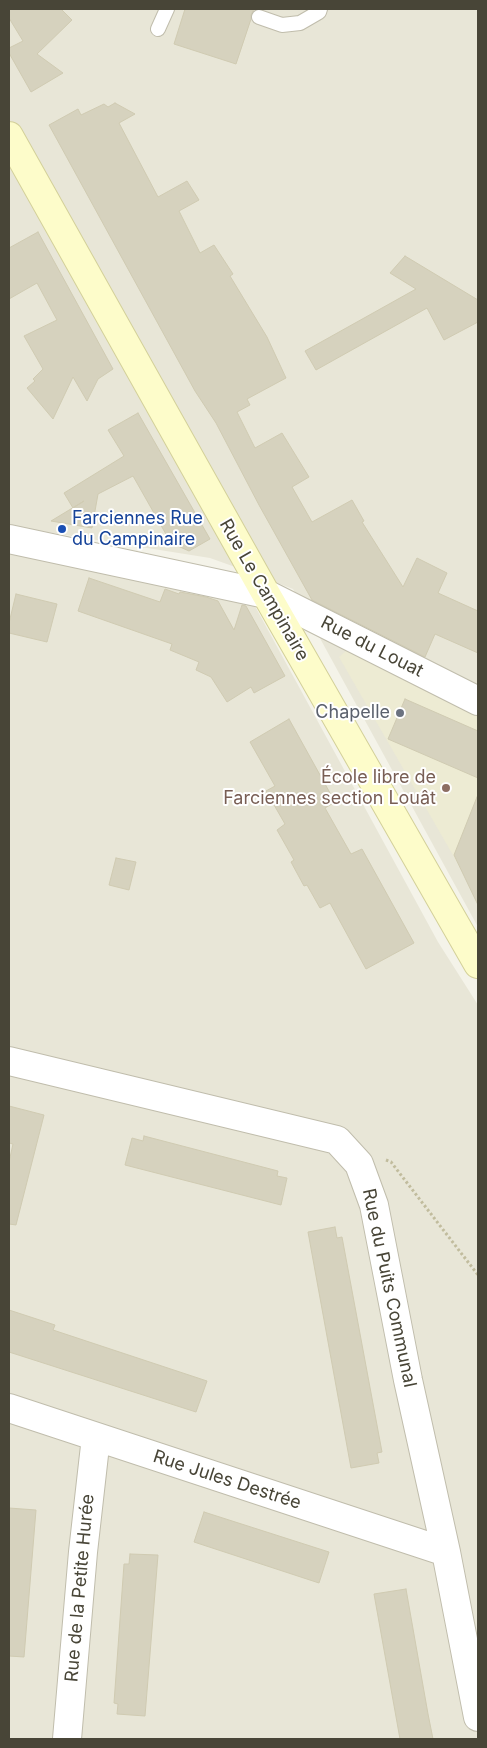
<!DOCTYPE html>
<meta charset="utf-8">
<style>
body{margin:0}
#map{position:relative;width:487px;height:1748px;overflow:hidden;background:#f4f3e9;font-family:Inter,sans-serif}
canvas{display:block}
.frame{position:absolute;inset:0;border:10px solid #484537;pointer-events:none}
</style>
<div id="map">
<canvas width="487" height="1748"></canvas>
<div class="frame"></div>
</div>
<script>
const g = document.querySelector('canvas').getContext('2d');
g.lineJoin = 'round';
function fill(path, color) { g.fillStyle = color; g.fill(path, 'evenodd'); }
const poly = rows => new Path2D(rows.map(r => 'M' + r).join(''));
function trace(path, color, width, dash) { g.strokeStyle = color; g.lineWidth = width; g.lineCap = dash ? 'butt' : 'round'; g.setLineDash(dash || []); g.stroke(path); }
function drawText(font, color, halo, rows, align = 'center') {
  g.font = font + ' Inter,sans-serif'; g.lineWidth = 4; g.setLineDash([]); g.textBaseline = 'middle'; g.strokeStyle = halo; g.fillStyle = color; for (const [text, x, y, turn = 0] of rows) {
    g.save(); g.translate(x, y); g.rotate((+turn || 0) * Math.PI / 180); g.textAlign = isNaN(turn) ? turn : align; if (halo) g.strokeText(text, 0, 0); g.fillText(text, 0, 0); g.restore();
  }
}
fill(poly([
 [9,9,478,9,478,927,293,589,238,568,210,558,9,526],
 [9,554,250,597,438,942,478,1005,478,1739,9,1739]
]), '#e8e6d7');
fill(poly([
 [347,650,478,716,478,860,465,876,339,657]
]), '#edebd3');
const building = poly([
 [9,9,61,9,72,20,37,54,63,73,31,92,9,53,9,48,23,41,9,18,9,9],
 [185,9,254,9,251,15,251,19,236,64,174,44,185,9],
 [115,103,135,114,119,123,158,197,187,181,199,200,179,211,200,253,214,245,233,274,230,276,267,337,286,378,247,399,250,405,237,412,255,448,282,433,309,477,292,487,312,522,352,500,364,521,362,522,403,587,417,558,447,573,438,593,478,611,478,653,435,634,425,657,312,600,259,505,216,423,195,391,49,125,78,109,81,115,104,104,108,107,115,103],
 [38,232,113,369,98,379,87,401,73,377,53,419,27,388,35,381,33,379,43,369,24,336,57,320,37,283,9,299,9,248,38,232],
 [405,256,478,300,478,322,444,340,427,308,316,370,305,351,416,289,390,273,405,256],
 [138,413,210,539,189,551,171,543,133,476,98,494,92,528,51,521,84,501,73,508,64,493,124,456,108,430,138,413],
 [89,578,160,602,165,589,179,594,180,592,206,597,218,601,234,630,242,605,246,606,285,676,254,693,251,687,227,702,211,677,196,670,199,662,170,650,172,644,78,611,89,578],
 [16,594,57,604,47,642,9,633,9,623,16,594],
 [405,699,478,731,478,778,388,739,405,699],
 [289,719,335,802,325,808,351,854,362,849,414,943,366,969,330,903,320,908,307,885,304,886,291,862,294,860,277,830,285,824,266,791,275,786,250,742,289,719],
 [477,797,478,797,478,905,454,855,477,797],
 [116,858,136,862,129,890,109,885,116,858],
 [9,1106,44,1115,16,1225,9,1224,9,1162,13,1144,9,1143,9,1106],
 [144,1136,278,1171,277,1176,287,1178,281,1205,125,1165,132,1138,143,1141,144,1136],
 [335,1227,337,1238,342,1237,382,1452,377,1453,379,1463,351,1468,308,1232,335,1227],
 [9,1310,55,1325,53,1330,207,1381,196,1412,9,1352,9,1310],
 [9,1508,36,1510,24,1657,9,1656,9,1508],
 [204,1512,329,1552,319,1583,194,1542,204,1512],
 [130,1554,158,1555,145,1716,117,1714,118,1704,114,1703,124,1564,129,1564,130,1554],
 [406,1589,428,1714,433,1739,400,1739,374,1594,406,1589]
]);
fill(building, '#d6d2be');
trace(building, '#d0cbb2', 1);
const service = poly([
 [259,17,282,25,300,23,319,12,320,9],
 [158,29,167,9]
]);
const minor = poly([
 [9,539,266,594,478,701],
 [9,1061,337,1140,359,1164,374,1205,408,1380,446,1552,478,1717],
 [9,1408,446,1552],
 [67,1739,83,1552,96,1437]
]);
const secondary = poly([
 [9,136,266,594,478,964]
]);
trace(service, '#c0bdac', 16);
trace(minor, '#c0bdac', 30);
trace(secondary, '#d3d099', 30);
trace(poly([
 [386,1160,391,1162,478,1275]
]), '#c1bc9d', 3, [2.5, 2.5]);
trace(service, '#fff', 14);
trace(minor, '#fff', 28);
trace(secondary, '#fdfcca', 28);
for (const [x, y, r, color] of [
 [62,529,5,"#1a4fb4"],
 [400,713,5,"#6b7280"],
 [446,788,5,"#8d6e63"]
]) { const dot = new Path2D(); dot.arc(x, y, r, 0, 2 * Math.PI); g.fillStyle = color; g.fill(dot); trace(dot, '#fff', 2); }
drawText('18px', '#164399', '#fff', [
 ["Farciennes Rue",72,519],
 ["du Campinaire",72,540]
], 'left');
drawText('18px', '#484537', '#fff', [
 ["Rue Le Campinaire",264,590,60],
 ["Rue du Louat",372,647,27],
 ["Rue du Puits Communal",389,1288,78],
 ["Rue Jules Destrée",227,1480,18],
 ["Rue de la Petite Hurée",80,1588,-85]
]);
drawText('18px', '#5b616d', '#fff', [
 ["Chapelle",390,713]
], 'right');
drawText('18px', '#785e54', '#fff', [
 ["École libre de",436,778],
 ["Farciennes section Louât",436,799]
], 'right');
</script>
